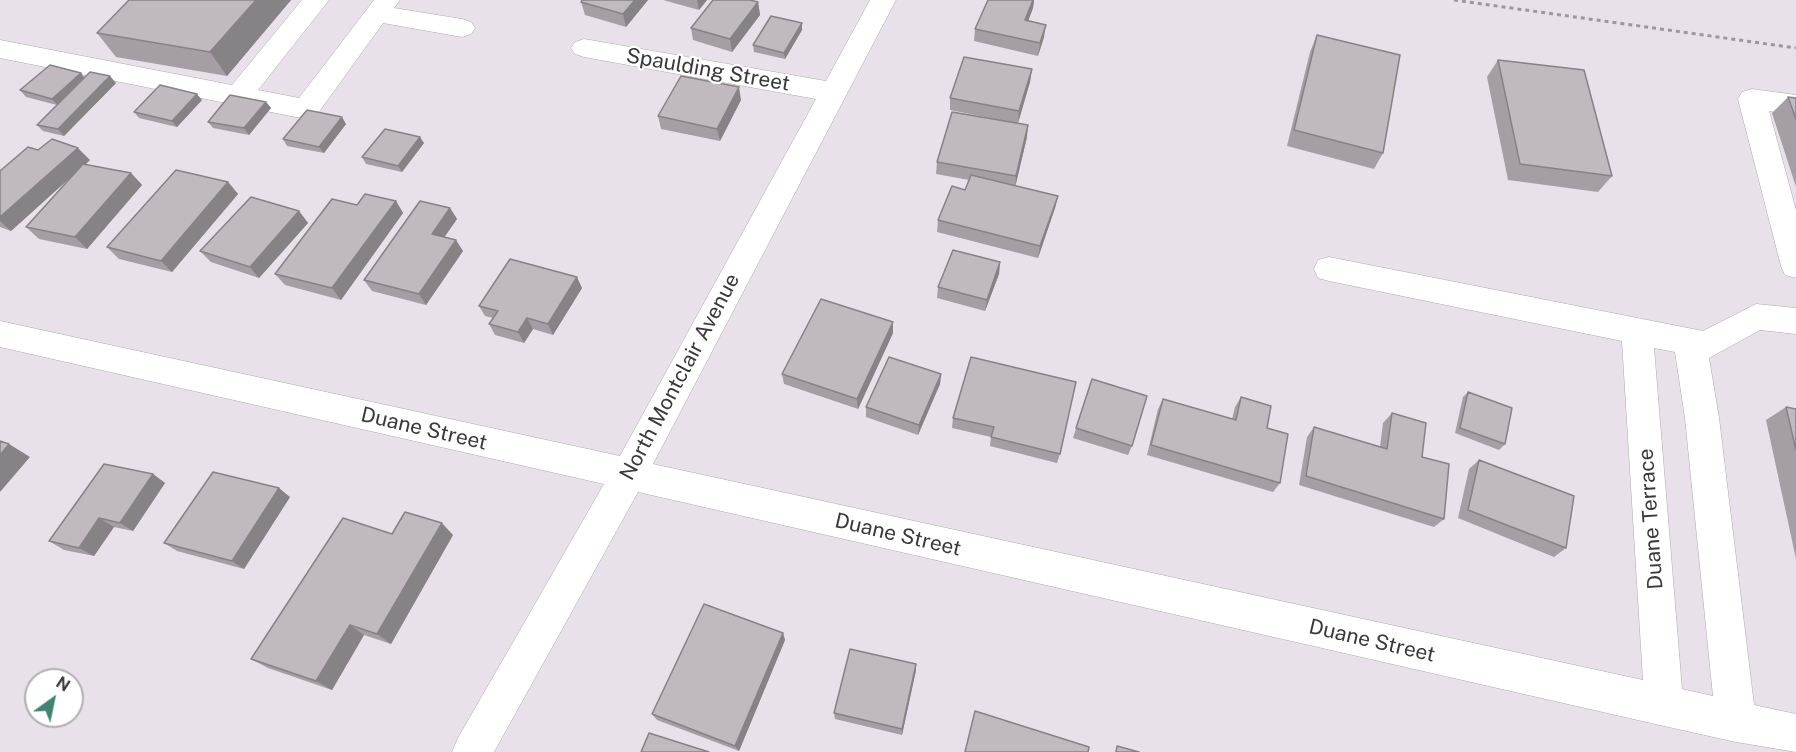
<!DOCTYPE html>
<style>
body{margin:0}
#map{position:relative;width:1796px;height:752px;overflow:hidden;background:#e9e1e9;font-family:"Public Sans",sans-serif}
canvas{display:block}
.north{position:absolute;left:24px;top:668px;width:60px;height:60px;box-sizing:border-box;background:#fff;border:2px solid #b1afb1;border-radius:50%;rotate:33deg;font-size:16px;font-weight:700;line-height:24px;text-align:center;color:#3b383b}
.north::after{content:'';display:block;margin:auto;width:21px;height:27px;background:#428474;clip-path:polygon(50% 0,100% 100%,50% 72%,0 100%)}
</style>
<div id="map">
<canvas width="1796" height="752"></canvas>
<div class="north">N</div>
</div>
<script>
const g = document.querySelector('canvas').getContext('2d');
g.lineJoin = 'round';
const poly = rows => new Path2D(rows.map(r => 'M' + r).join(''));
function trace(path, color, width, dash) { g.strokeStyle = color; g.lineWidth = width; g.lineCap = dash ? 'butt' : 'round'; g.setLineDash(dash || []); g.stroke(path); }
function fill(path, color) { g.fillStyle = color; g.fill(path, 'evenodd'); }
function drawText(font, color, halo, rows, align = 'center') {
  g.font = font + ' "Public Sans",sans-serif'; g.lineWidth = 4.5; g.setLineDash([]); g.textBaseline = 'middle'; g.strokeStyle = halo; g.fillStyle = color; for (const [text, x, y, turn = 0] of rows) {
    g.save(); g.translate(x, y); g.rotate((+turn || 0) * Math.PI / 180); g.textAlign = isNaN(turn) ? turn : align; if (halo) g.strokeText(text, 0, 0); g.fillText(text, 0, 0); g.restore();
  }
}
const minor = poly([
 [302,0,329,0,258,90,299,98,374,0,400,0,394,8,462,19,471,22,475,28,471,34,462,37,383,23,316,116,306,119,0,58,0,40,232,85,302,0],
 [870,0,896,0,653,464,1643,680,1622,341,1329,281,1318,278,1314,269,1318,260,1329,257,1703,331,1756,304,1796,308,1796,334,1760,330,1709,358,1719,418,1754,705,1796,714,1796,752,1736,742,1664,726,638,492,494,752,452,752,458,738,604,484,0,347,0,321,620,456,816,99,584,57,575,54,571,48,575,42,584,39,826,81,870,0],
 [1654,348,1675,352,1685,418,1713,696,1682,689,1654,348],
 [1752,89,1796,95,1796,115,1769,111,1796,210,1796,278,1785,275,1781,266,1738,99,1742,92,1752,89]
]);
trace(minor, '#afa8af', 1);
trace(poly([
 [1454,0,1796,48]
]), '#9d979d', 3, [4, 4]);
fill(minor, '#fff');
fill(poly([
 [291,0,227,76,116,57,97,33],
 [648,0,626,27,585,15,581,2],
 [663,0,707,0,699,10],
 [988,0,1034,0,1033,8,1028,21,1044,37,1038,56,974,41,975,29],
 [758,2,760,15,732,52,693,40,691,28],
 [802,23,802,30,785,59,754,52,753,45],
 [1317,35,1383,153,1374,169,1287,146,1310,52],
 [1498,60,1612,176,1598,192,1508,180,1487,77],
 [1032,69,1030,82,1018,123,1027,137,1015,186,1058,196,1055,208,1038,258,937,232,938,220,965,190,969,180,936,174,937,162,1015,123,950,110,950,98],
 [81,73,84,78,116,83,64,136,43,131,37,125,57,105,26,97,20,90],
 [1788,97,1796,98,1796,187,1772,113],
 [202,100,177,127,139,118,134,112],
 [741,100,720,141,661,129,658,116],
 [266,102,271,108,249,135,213,128,208,122],
 [346,124,324,153,287,146,283,139],
 [424,143,402,172,366,164,362,157],
 [38,150,90,160,85,165,131,173,142,185,87,249,39,239,26,227,76,172,11,231,0,227,0,171],
 [228,182,238,194,172,272,119,259,107,247],
 [396,201,403,213,341,300,285,285,275,274,357,205],
 [450,208,457,219,444,237,463,251,426,305,372,291,364,280],
 [299,211,308,223,259,278,211,262,200,251],
 [1000,262,999,274,985,311,937,298,938,287],
 [582,288,553,335,533,329,524,343,495,335,489,324,493,318,485,316,479,306],
 [893,333,858,409,784,384,782,374],
 [971,357,1060,454,1057,463,990,446,991,437,952,428,953,418],
 [941,374,940,384,918,435,866,417,866,407],
 [1092,379,1132,446,1128,455,1073,438],
 [1468,392,1505,444,1499,450,1455,433,1463,397],
 [1241,397,1267,428,1280,483,1273,492,1147,455,1158,409,1163,399,1232,419,1235,407],
 [1786,407,1796,409,1796,559,1766,420],
 [1392,413,1422,457,1444,519,1434,527,1299,485,1307,437,1314,427,1380,447,1383,423],
 [1479,460,1566,548,1554,557,1458,518,1469,469],
 [153,474,165,483,133,531,114,527,94,556,64,550,49,541],
 [290,497,244,569,177,551,164,543],
 [392,534,453,535,391,644,364,635,332,690,268,668,251,659],
 [783,633,785,640,739,751,657,720,652,714],
 [916,670,902,735,835,719,834,713]
]), '#a59fa5');
fill(poly([
 [256,0,291,0,227,76,210,52],
 [635,0,648,0,626,27,623,14],
 [697,0,707,0,699,10],
 [1033,0,1034,0,1033,8,1024,32,1025,20],
 [758,2,760,15,732,52,730,39],
 [802,23,802,30,785,59,784,53],
 [1046,25,1044,37,1038,56,1040,43],
 [1032,69,1030,82,1018,123,1019,111],
 [81,73,86,80,58,105,52,99],
 [110,76,116,83,64,136,58,129],
 [739,87,741,100,720,141,717,129],
 [197,94,202,100,177,127,172,121],
 [266,102,271,108,249,135,244,128],
 [342,117,346,124,324,153,319,147],
 [1028,125,1027,137,1015,188,1016,176],
 [420,137,424,143,402,172,398,166],
 [78,148,90,160,11,231,0,221,0,217],
 [131,173,142,185,87,249,75,237],
 [228,182,238,194,172,272,161,261],
 [1058,196,1055,208,1038,258,1040,246],
 [396,201,403,213,341,300,332,288],
 [450,208,457,219,439,245,432,234],
 [299,211,308,223,259,278,250,267],
 [456,240,463,251,426,305,419,294],
 [1000,262,999,274,985,311,987,300],
 [577,277,582,288,553,335,548,324],
 [527,318,533,329,524,343,518,332],
 [893,322,893,333,858,409,857,399],
 [941,374,940,384,918,435,919,425],
 [9,444,30,457,0,492,0,455],
 [153,474,165,483,133,531,120,523],
 [279,488,290,497,244,569,232,561],
 [99,518,114,527,94,556,79,548],
 [442,523,453,535,391,644,377,634],
 [350,625,364,635,332,690,316,681],
 [783,633,785,640,739,751,735,746],
 [916,664,916,670,902,735,902,729]
]), '#868286');
const building = poly([
 [129,0,256,0,210,52,97,33,129,0],
 [582,0,635,0,623,14,581,2,582,0],
 [713,0,750,0,758,2,730,39,691,28,713,0],
 [988,0,1033,0,1025,20,1046,25,1040,43,975,29,988,0],
 [771,16,802,23,784,53,753,45,771,16],
 [1317,35,1400,55,1383,153,1294,130,1317,35],
 [964,57,1032,69,1019,111,950,98,964,57],
 [1498,60,1584,70,1612,176,1520,164,1498,60],
 [50,65,81,73,52,99,20,90,50,65],
 [90,72,110,76,58,129,37,125,90,72],
 [681,76,739,87,717,129,658,116,681,76],
 [160,85,197,94,172,121,134,112,160,85],
 [230,95,266,102,244,128,208,122,230,95],
 [1788,97,1796,98,1796,119,1788,97],
 [307,110,342,117,319,147,283,139,307,110],
 [952,112,1028,125,1016,176,937,162,952,112],
 [385,129,420,137,398,166,362,157,385,129],
 [52,139,78,148,0,217,0,171,28,147,38,150,52,139],
 [83,164,131,173,75,237,26,227,83,164],
 [176,170,228,182,161,261,107,247,176,170],
 [971,175,1058,196,1040,246,938,220,952,186,965,190,971,175],
 [365,194,396,201,332,288,275,274,332,199,357,205,365,194],
 [251,197,299,211,250,267,200,251,251,197],
 [420,201,450,208,432,234,456,240,419,294,364,280,420,201],
 [953,250,1000,262,987,300,938,287,953,250],
 [510,259,577,277,548,324,527,318,518,332,489,324,498,311,479,306,510,259],
 [821,299,893,322,857,399,782,374,821,299],
 [889,357,941,374,919,425,866,407,889,357],
 [971,357,1076,382,1060,454,991,437,994,427,953,418,971,357],
 [1092,379,1147,396,1132,446,1076,428,1092,379],
 [1468,392,1512,408,1505,444,1460,428,1468,392],
 [1241,397,1271,406,1267,428,1288,434,1280,483,1151,445,1163,399,1236,420,1241,397],
 [1786,407,1796,409,1796,450,1786,407],
 [1392,413,1426,423,1422,457,1449,464,1444,519,1306,476,1314,427,1387,449,1392,413],
 [0,441,9,444,0,455,0,441],
 [1479,460,1574,496,1566,548,1468,510,1479,460],
 [104,464,153,474,120,523,99,518,79,548,49,541,104,464],
 [213,472,279,488,232,561,164,543,213,472],
 [405,512,442,523,377,634,350,625,316,681,251,659,343,518,392,534,405,512],
 [704,604,783,633,735,746,652,714,704,604],
 [850,649,916,664,902,729,834,713,850,649],
 [975,711,1089,747,1088,752,965,752,975,711],
 [649,733,709,752,641,752,649,733],
 [1117,746,1139,752,1116,752,1117,746]
]);
fill(building, '#c0b9c0');
trace(building, '#868286', 1.5);
drawText('21px', '#3b383b', '#fff', [
 ["Spaulding Street",708,70,10],
 ["North Montclair Avenue",680,377,-62],
 ["Duane Street",424,429,13],
 ["Duane Terrace",1651,519,-94],
 ["Duane Street",898,535,13],
 ["Duane Street",1372,641,13]
]);
</script>
